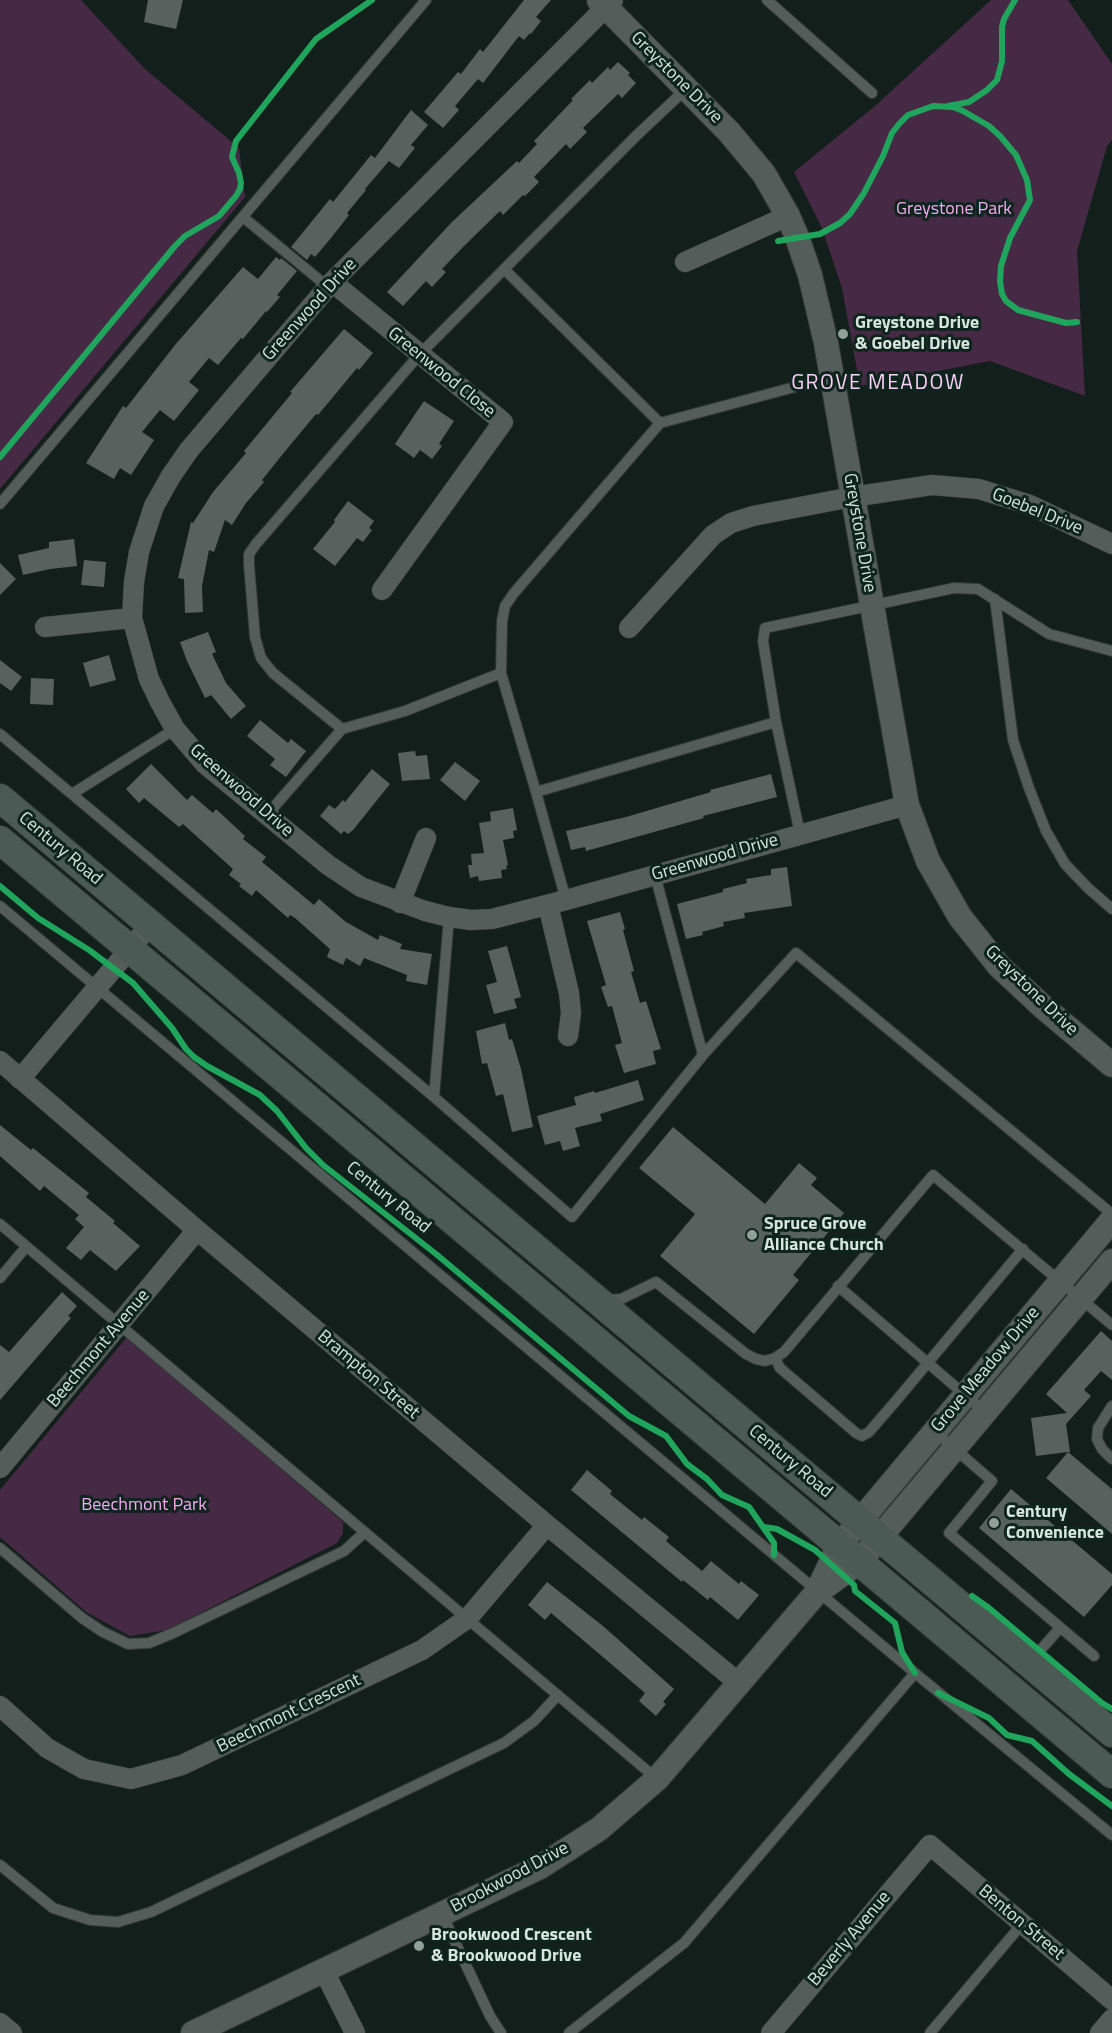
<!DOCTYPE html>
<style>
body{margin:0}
canvas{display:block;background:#131f1b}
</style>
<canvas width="1112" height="2033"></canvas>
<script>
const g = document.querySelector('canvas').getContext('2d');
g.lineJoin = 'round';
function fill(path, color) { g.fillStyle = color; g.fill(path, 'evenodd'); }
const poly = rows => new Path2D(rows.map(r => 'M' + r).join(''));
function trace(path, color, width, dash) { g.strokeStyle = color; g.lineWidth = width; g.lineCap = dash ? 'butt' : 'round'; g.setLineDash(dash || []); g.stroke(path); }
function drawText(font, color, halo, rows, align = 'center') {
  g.font = font + ' "Titillium Web",sans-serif'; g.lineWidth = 6; g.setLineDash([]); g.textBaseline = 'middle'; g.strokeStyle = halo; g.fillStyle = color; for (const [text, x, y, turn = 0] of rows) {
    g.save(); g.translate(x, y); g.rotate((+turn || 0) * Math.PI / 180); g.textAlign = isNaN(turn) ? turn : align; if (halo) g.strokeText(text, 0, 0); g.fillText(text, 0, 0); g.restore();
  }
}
fill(poly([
 [0,0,81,0,145,69,239,148,245,197,0,489],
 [991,0,1068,0,1112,64,1112,140,1107,146,1077,251,1085,396,990,361,860,386,842,288,822,228,794,172,875,106],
 [127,1337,343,1522,343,1533,337,1543,167,1630,130,1636,86,1612,0,1537,0,1490]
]), '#462945');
fill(poly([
 [148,0,183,0,176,29,144,22],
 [524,0,551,0,536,17,541,21,531,34,530,33,524,40,519,36,483,83,478,79,455,106,459,110,443,128,424,112,458,72,461,74,480,49,483,52],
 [618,62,630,73,628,75,636,83,622,98,618,94,583,128,587,132,570,149,566,144,534,177,539,182,525,196,523,195,503,215,500,211,464,246,442,269,446,272,432,287,426,281,403,306,387,292,451,223,517,161,519,163,537,144,534,141,573,100,571,99,590,80,592,83,608,67,610,70],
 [411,110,428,125,411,145,415,148,399,168,389,161,365,189,366,190,347,213,349,215,331,238,315,257,311,254,307,260,291,247,330,199,333,202,371,155,375,158],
 [276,257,280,260,281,258,297,271,277,295,280,297,267,312,266,311,243,339,241,338,218,365,209,358,189,382,199,390,174,421,160,410,142,432,154,440,131,475,120,468,114,479,86,463,123,406,126,408,175,345,243,267,258,279],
 [344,329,373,353,359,370,357,368,318,415,316,414,282,455,262,480,264,482,246,503,232,525,225,520,214,552,209,550,202,586,203,612,185,613,184,579,178,578,191,522,193,523,213,492,246,453,244,451,292,393,290,392],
 [424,401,454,421,439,444,442,446,432,459,420,450,414,458,395,444],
 [348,501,374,521,369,528,372,530,363,542,357,538,335,566,313,549,335,522,334,520],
 [74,539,77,566,50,569,23,575,18,555,49,548,49,542],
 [84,560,106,562,104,587,81,585],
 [0,563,16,579,0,595],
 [208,632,216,652,212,654,226,683,246,706,231,719,211,695,205,698,187,661,180,642],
 [109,655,116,680,90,687,83,663],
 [0,660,22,677,11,691,0,683],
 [31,678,54,679,53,705,30,704],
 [260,720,288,743,291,739,306,751,286,777,270,765,275,759,247,736],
 [415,751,416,756,427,755,430,779,402,781,398,753],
 [455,762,480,781,465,801,440,780],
 [151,764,187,800,192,795,213,813,216,809,245,836,243,839,266,857,262,862,314,905,319,899,346,922,378,940,380,935,402,944,400,949,432,954,427,985,406,981,407,975,364,958,360,966,346,958,343,965,327,957,330,949,295,918,290,915,288,918,256,890,252,896,239,886,241,884,229,875,233,869,183,824,179,827,144,798,139,803,126,789],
 [372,769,390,784,353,830,348,834,344,831,341,834,320,816,329,805,335,809,343,800,345,802],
 [771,774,777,797,703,816,704,818,586,851,585,847,571,850,566,831,626,817,711,792,710,790],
 [513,808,517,830,513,831,514,838,503,840,508,865,506,866,507,869,501,870,502,878,479,881,478,876,470,878,468,865,472,865,471,854,484,853,479,823,491,821,490,812],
 [787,867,792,906,744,913,745,918,723,922,724,926,702,932,703,935,686,939,677,904,723,892,723,889,747,883,746,879,771,875,771,869],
 [620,912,625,929,623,930,634,971,631,972,640,1003,646,1001,661,1049,653,1051,656,1064,624,1073,615,1045,622,1043,612,1006,608,1007,601,987,606,985,587,921],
 [507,946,521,997,514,999,517,1008,494,1014,486,985,497,982,488,951],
 [505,1023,509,1040,512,1039,521,1069,533,1127,512,1132,503,1094,496,1096,487,1063,482,1064,476,1031],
 [638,1080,644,1100,600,1114,602,1121,575,1128,580,1146,563,1151,560,1141,545,1145,537,1116,576,1105,574,1097,594,1091,595,1093],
 [0,1125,31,1150,33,1148,89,1193,86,1197,115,1221,113,1223,140,1246,116,1271,90,1250,81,1260,66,1248,84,1227,75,1219,79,1215,44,1186,40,1191,0,1156],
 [673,1127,765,1204,799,1163,817,1178,811,1185,844,1213,793,1275,799,1280,754,1334,660,1256,695,1214,639,1168],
 [62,1292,77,1306,68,1316,71,1318,0,1400,0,1345,9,1352],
 [1101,1331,1112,1341,1112,1380,1101,1371,1084,1390,1091,1396,1066,1424,1070,1452,1068,1452,1112,1489,1112,1534,1046,1478,1068,1452,1036,1456,1031,1418,1067,1413,1046,1394],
 [587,1470,612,1491,610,1494,642,1520,644,1517,669,1537,666,1541,702,1571,711,1561,739,1584,741,1581,759,1595,738,1620,710,1597,708,1600,683,1580,682,1582,571,1490],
 [1011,1489,1112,1574,1112,1585,1084,1617,979,1528],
 [547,1582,603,1626,674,1689,663,1702,666,1704,656,1716,639,1701,645,1693,617,1669,551,1613,545,1620,528,1605]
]), '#57625e');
const service = poly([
 [767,0,872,93],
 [243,217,328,287],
 [504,269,660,423],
 [0,504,426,0],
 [995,599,1013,740,1029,788,1046,831,1065,864,1088,888,1112,909],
 [501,673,405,711,342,729,273,673,261,658,255,637,249,565,249,554,256,544,419,355,636,136,687,88],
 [0,734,434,1097,572,1217,703,1055,796,953,1112,1214],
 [536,792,776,722],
 [72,794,175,729],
 [266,816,342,729],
 [800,834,776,722,763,641,765,628,954,588,978,589,1049,634,1112,651],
 [655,875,703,1055],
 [566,900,536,792,501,673,502,621,505,606,514,593,660,423,832,377],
 [0,906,915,1673,1112,1835],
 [434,1097,449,917],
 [0,1224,657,1779],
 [0,1278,26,1247],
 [838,1286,985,1412],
 [606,1300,621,1299,656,1282,746,1354,756,1359,765,1361,775,1358,784,1352,933,1175,1112,1325],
 [775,1358,780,1368,856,1433,862,1436,869,1432,895,1402,1023,1249],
 [1112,1406,1098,1428,1097,1439,1102,1449,1112,1459],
 [934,1431,992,1481,949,1533,1094,1656],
 [0,1548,82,1618,103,1632,128,1644,149,1643,171,1634,344,1551,365,1532],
 [1029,1663,1060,1628],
 [0,1865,53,1908,90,1920,118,1922,151,1912,504,1743,534,1721,558,1695],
 [442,1914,490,2016,501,2033],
 [569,2033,684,1943,915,1673],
 [930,2033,1022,1924]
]);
const minor = poly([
 [613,0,332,282,189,450,171,476,154,506,139,552,134,582,132,618,149,679,160,702,175,729,205,764,328,865,361,887,425,911,449,917,471,920,492,919,566,900,907,805],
 [685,262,788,216],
 [332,282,503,422,382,590],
 [45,627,132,618],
 [629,628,713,535,731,523,753,516,852,497,932,485,979,489,1030,505,1112,544],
 [400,903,426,838],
 [548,905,569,993,571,1013,568,1036],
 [0,1061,197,1230,547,1525,740,1684],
 [20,1079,150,925],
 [0,1468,197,1230],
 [0,1706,47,1748,84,1769,131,1779,182,1765,422,1650,468,1618,547,1525],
 [324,1971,355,2033],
 [0,2023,12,2033],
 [771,2033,930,1845,1112,2000],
 [1100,2033,1112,2019]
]);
const tertiary = poly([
 [599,0,729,132,764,174,788,216,797,237,810,275,826,343,907,805,928,861,960,917,999,966,1042,1006,1112,1065],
 [819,1591,859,1562,1112,1261],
 [193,2033,540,1867,599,1829,657,1779,817,1592,839,1546,1112,1220]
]);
const secondary = poly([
 [0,798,1112,1733],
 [0,840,1112,1774]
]);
trace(service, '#303935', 12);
trace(minor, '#303935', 21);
trace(tertiary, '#303935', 26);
trace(secondary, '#303935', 30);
trace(service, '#545d59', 10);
trace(minor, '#545d59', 20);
trace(tertiary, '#545d59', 24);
trace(secondary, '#4b5a54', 28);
trace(poly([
 [948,106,969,102,987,90,997,80,1002,61,1002,27,1004,19,1015,0],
 [778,241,820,234,840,223,850,214,864,193,883,156,892,133,899,124,908,115,933,106,953,107,963,111,989,126,1000,136,1016,155,1027,180,1030,200,1010,238,1001,266,1000,281,1002,294,1006,301,1018,310,1066,323,1077,322],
 [0,457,175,246,185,236,219,216,236,196,240,189,241,183,239,173,232,157,236,141,316,39,372,0],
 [0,886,38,918,89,950,133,983,172,1028,186,1049,194,1057,207,1066,260,1095,277,1111,306,1148,323,1165,436,1254,629,1416,666,1436,687,1464,707,1479,722,1495,749,1507,774,1543,774,1555],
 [764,1527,777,1529,815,1550,854,1585,855,1591,895,1623,902,1652,915,1673],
 [972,1596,989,1608,1102,1703,1112,1709],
 [938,1693,989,1718,1007,1735,1032,1741,1069,1774,1112,1806]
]), '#20a55d', 6);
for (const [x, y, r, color] of [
 [843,334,6,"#92a09a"],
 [752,1235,6,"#92a09a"],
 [994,1523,6,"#92a09a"],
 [419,1946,6,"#92a09a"]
]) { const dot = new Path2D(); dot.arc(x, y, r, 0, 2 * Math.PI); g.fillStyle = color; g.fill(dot); trace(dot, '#0d251c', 2); }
drawText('18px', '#d6e5de', '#0d251c', [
 ["Greystone Drive",676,78,45],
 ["Greenwood Drive",310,310,-48],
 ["Greenwood Close",441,373,39],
 ["Goebel Drive",1037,512,22],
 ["Greystone Drive",859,533,80],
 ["Greenwood Drive",241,791,41],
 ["Century Road",60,849,40],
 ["Greenwood Drive",715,858,-16],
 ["Greystone Drive",1031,991,44],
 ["Century Road",388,1198,39],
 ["Beechmont Avenue",99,1349,-50],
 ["Grove Meadow Drive",986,1370,-50],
 ["Brampton Street",368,1375,40],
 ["Century Road",790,1462,40],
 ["Beechmont Crescent",289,1714,-26],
 ["Brookwood Drive",510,1878,-28],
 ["Benton Street",1021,1923,40],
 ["Beverly Avenue",850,1939,-50]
]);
drawText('18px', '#f6a7f2', '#0d251c', [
 ["Greystone Park",954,210],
 ["Beechmont Park",144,1506]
]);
drawText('bold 18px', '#d6e5de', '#0d251c', [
 ["Greystone Drive",855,324],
 ["& Goebel Drive",855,345],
 ["Spruce Grove",764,1225],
 ["Alliance Church",764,1246],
 ["Century",1006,1513],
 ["Convenience",1006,1534],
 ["Brookwood Crescent",431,1936],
 ["& Brookwood Drive",431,1957]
], 'left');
g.letterSpacing = '1.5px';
drawText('21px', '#fecdfa', '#0d251c', [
 ["GROVE MEADOW",878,384]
]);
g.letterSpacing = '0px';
</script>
